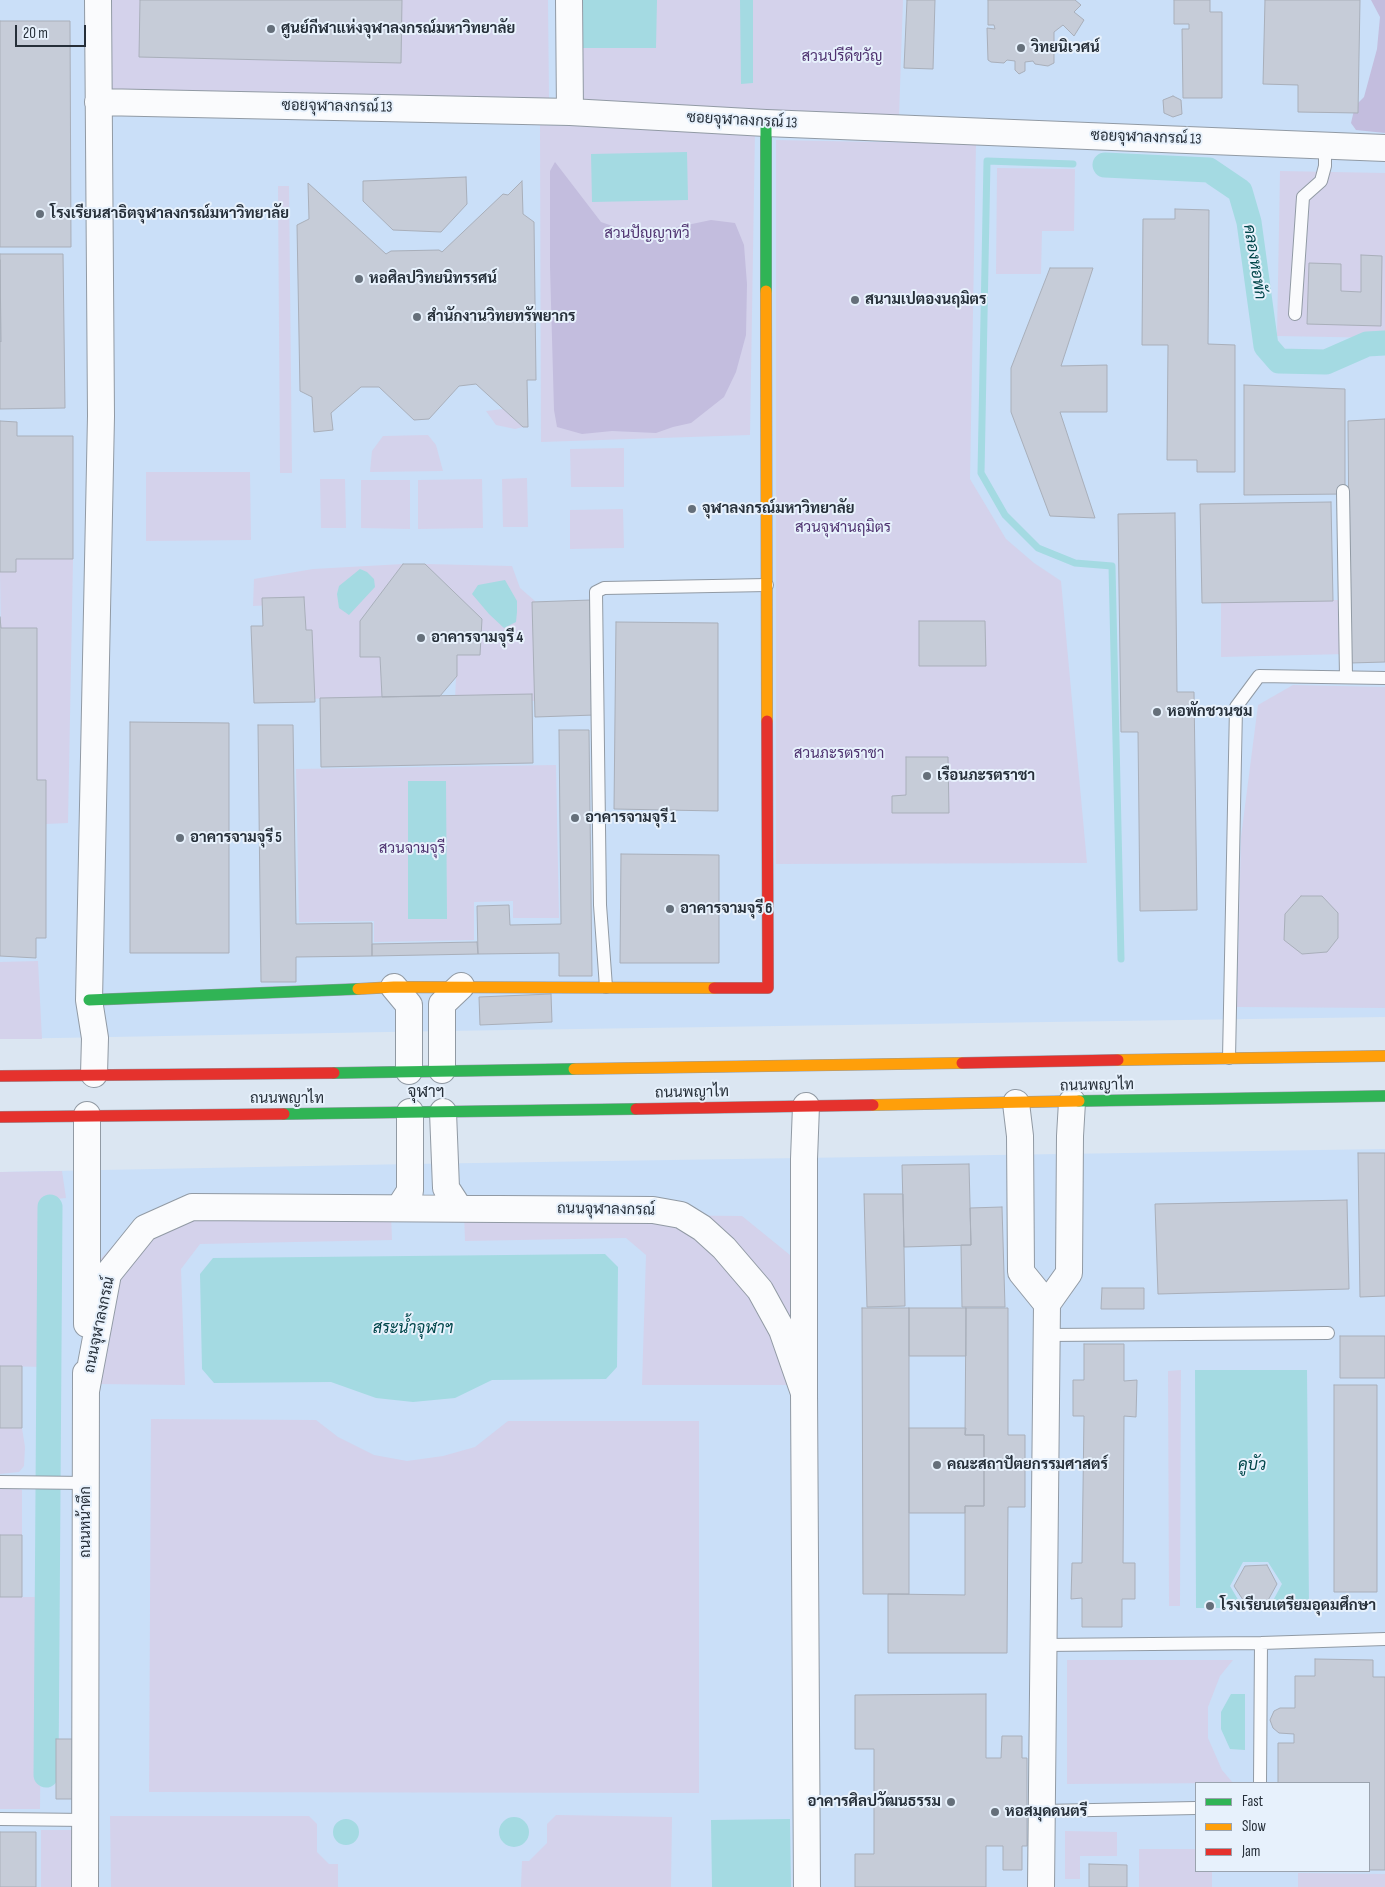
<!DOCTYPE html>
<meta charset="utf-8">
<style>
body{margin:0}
#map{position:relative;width:1385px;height:1887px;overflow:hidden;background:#dbe6f2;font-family:"Sofia Sans Condensed",sans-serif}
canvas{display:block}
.legend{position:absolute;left:1195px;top:1782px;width:175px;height:90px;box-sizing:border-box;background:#e7f1fc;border:1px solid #9aa3ae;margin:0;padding:6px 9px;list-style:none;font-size:15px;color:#262f39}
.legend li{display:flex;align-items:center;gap:10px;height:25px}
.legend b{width:25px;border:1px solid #9aa3ae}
.scale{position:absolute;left:15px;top:25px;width:71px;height:22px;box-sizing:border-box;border:2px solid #262f39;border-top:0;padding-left:6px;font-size:15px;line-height:18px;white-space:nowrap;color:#262f39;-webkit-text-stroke:4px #e7f1fc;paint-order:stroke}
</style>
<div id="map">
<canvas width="1385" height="1887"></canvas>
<ul class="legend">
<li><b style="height:6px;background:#30b455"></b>Fast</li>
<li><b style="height:6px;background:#ff9f0a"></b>Slow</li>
<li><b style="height:6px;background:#e5322d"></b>Jam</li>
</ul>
<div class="scale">20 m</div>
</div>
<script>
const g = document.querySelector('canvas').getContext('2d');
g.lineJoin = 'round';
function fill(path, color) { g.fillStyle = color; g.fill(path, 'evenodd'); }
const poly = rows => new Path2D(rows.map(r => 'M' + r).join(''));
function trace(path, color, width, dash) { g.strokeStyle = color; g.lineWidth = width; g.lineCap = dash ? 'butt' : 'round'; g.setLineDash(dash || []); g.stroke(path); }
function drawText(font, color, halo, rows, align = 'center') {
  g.font = font + ' "Sofia Sans Condensed",Sarabun,sans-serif'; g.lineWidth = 4; g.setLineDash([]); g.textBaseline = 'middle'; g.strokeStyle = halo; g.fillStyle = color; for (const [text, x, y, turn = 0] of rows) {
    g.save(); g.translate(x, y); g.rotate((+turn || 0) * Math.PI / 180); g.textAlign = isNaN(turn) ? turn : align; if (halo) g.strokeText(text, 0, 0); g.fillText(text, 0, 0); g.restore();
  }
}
fill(poly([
 [0,0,1385,0,1385,1017,443,1031,0,1039],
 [1385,1149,1385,1887,0,1887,0,1172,411,1164],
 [1196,1783,1369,1783,1369,1871,1196,1871]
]), '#cadff8');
fill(poly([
 [112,0,548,0,549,99,111,92],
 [583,0,903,0,899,117,582,103],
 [540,125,755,130,750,435,541,442],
 [776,140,976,144,970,479,1006,539,1034,563,1061,581,1087,863,776,864],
 [997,168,1075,169,1074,231,1042,231,1041,274,996,274],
 [1280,171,1385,173,1385,338,1277,336],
 [278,186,289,186,292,473,280,473],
 [503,409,523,427,515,429,496,425,486,411],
 [428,435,436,445,443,471,370,472,372,451,383,436],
 [624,448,624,487,571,487,570,449],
 [146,472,250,472,251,540,146,541],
 [527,478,528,527,503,527,502,479],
 [320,479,345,479,346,528,321,528],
 [482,479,483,528,418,529,418,480],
 [361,480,410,480,410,529,361,528],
 [623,509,624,548,570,549,570,510],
 [16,559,73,559,68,823,46,824,46,780,37,780,1,628,0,572,16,572],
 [403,564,360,621,360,657,380,657,382,697,304,699,296,604,253,606,254,579,313,569],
 [425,564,512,566,520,588,535,601,539,701,455,700,457,655,480,655,482,619],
 [1221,600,1346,600,1347,654,1221,657],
 [1293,685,1385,687,1385,1008,1237,1007,1241,837,1258,705],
 [556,765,559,918,513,918,513,901,474,902,474,940,374,942,374,921,299,922,296,769],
 [38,961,42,1039,0,1039,0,962],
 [62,1171,66,1198,46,1200,43,1367,0,1366,0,1172],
 [464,1213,742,1216,790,1255,794,1385,642,1385,646,1255,626,1238,465,1241],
 [391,1214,392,1240,200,1244,181,1269,185,1385,96,1384,95,1265,141,1216],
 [1181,1370,1180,1606,1169,1606,1168,1371],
 [151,1419,316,1420,338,1437,374,1455,407,1461,443,1456,475,1447,508,1421,699,1421,699,1793,149,1792],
 [0,1428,22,1428,25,1447,24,1466,19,1472,0,1474],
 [0,1486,15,1488,22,1490,22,1535,0,1535],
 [0,1597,42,1597,40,1809,0,1809],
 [1067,1660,1233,1660,1220,1676,1208,1707,1208,1738,1222,1770,1233,1783,1067,1784],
 [556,1815,672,1817,671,1887,521,1887,522,1861,529,1861,547,1843,547,1824],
 [110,1816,309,1816,317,1824,317,1852,329,1864,338,1864,338,1887,111,1887],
 [41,1830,80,1830,80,1887,41,1887],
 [1065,1831,1117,1832,1117,1856,1080,1856,1080,1879,1065,1879],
 [1139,1849,1196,1849,1196,1871,1212,1871,1212,1887,1139,1887],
 [1298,1873,1385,1874,1385,1887,1298,1887]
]), '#d4d2eb');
fill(poly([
 [1371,0,1385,0,1385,133,1356,130,1351,123,1355,106,1364,97,1377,49,1380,17],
 [555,162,601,222,639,235,711,220,735,223,744,245,747,284,746,335,736,372,724,397,691,423,673,427,656,433,612,431,582,434,557,427,554,410,550,267,550,171]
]), '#c3bdde');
fill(poly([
 [583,0,657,0,656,48,583,48],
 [740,0,753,0,753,83,741,84],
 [687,152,688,200,592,202,591,154],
 [360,569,367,572,374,579,375,587,349,615,339,608,337,594,339,586],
 [505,580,517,601,517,612,516,622,504,628,489,614,472,594,478,585],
 [408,781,446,781,447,919,408,919],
 [605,1254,618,1267,617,1367,606,1379,492,1380,455,1398,413,1402,376,1398,331,1382,214,1383,202,1369,200,1274,213,1258],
 [1195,1370,1307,1370,1309,1608,1269,1608,1282,1584,1268,1562,1243,1562,1230,1586,1243,1608,1196,1608],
 [1231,1694,1245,1694,1245,1750,1230,1749,1221,1729,1221,1712],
 '499 1832a15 15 0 1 1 30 0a15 15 0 1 1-30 0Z',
 '333 1832a13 13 0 1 1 26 0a13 13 0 1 1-26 0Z',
 [790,1819,791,1887,712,1887,711,1820]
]), '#a4dae2');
trace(poly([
 [1073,164,987,161,981,473,1005,515,1038,548,1075,563,1112,566,1121,959]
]), '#a4dae2', 7);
trace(poly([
 [1105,165,1209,170,1240,191,1249,222,1266,346,1279,361,1326,362,1367,344,1385,343],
 [46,1775,50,1207]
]), '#a4dae2', 25);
const building = poly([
 [140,0,402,0,401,63,139,57,140,0],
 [907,0,935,0,933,69,904,68,907,0],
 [988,0,1075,0,1081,5,1074,12,1084,20,1074,36,1063,25,1054,32,1054,63,1048,66,1035,64,1033,61,1025,62,1025,71,1019,74,1015,70,1015,61,1007,60,1004,63,991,62,988,60,987,28,995,29,994,25,988,25,988,0],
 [1174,0,1210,0,1210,12,1222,12,1222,98,1183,98,1182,29,1189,29,1189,24,1174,24,1174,0],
 [1265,0,1360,0,1358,113,1298,112,1298,85,1263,84,1265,0],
 [0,21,70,21,71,247,0,247,0,21],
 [1173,96,1181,100,1182,114,1173,117,1164,113,1163,100,1173,96],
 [466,177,467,204,441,232,393,230,363,201,363,181,466,177],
 [522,181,523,214,534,222,536,380,527,380,528,427,523,427,476,384,459,386,429,419,414,420,379,387,361,387,331,413,333,430,314,432,312,397,300,391,297,225,309,219,308,183,386,254,391,251,439,250,442,252,503,194,508,195,522,181],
 [1175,209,1209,210,1208,344,1235,345,1235,472,1197,472,1197,460,1167,460,1168,345,1142,345,1143,219,1175,219,1175,209],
 [0,254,63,254,65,408,0,409,0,254],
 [1361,255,1382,256,1381,326,1307,324,1309,263,1341,264,1341,291,1361,292,1361,255],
 [0,260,1,342,0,341,0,260],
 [1050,268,1093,268,1061,366,1107,365,1107,412,1060,412,1095,518,1050,516,1011,412,1011,368,1050,268],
 [1244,385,1345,389,1345,494,1244,495,1244,385],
 [1385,419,1385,662,1350,663,1348,421,1385,419],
 [0,421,17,422,17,436,73,436,73,559,16,559,16,572,0,572,0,421],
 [1331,502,1333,601,1202,603,1200,504,1331,502],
 [1175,513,1177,692,1194,692,1197,910,1140,911,1138,732,1121,732,1118,514,1175,513],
 [403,564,425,564,482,619,480,655,457,655,457,676,440,696,382,697,380,657,360,657,360,621,403,564],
 [304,597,306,630,312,630,315,702,254,703,251,626,263,626,262,598,304,597],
 [591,600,595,715,535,717,532,602,591,600],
 [0,617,1,628,37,628,37,780,46,780,46,938,36,938,36,958,0,956,0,617],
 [919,621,985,621,986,666,919,666,919,621],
 [616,622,718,623,718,811,614,809,616,622],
 [532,694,533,763,321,767,320,698,532,694],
 [130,722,229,723,229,953,130,953,130,722],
 [258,725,293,725,296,924,372,923,372,956,296,957,296,982,261,982,258,725],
 [559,730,589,730,592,976,559,976,559,953,478,954,477,906,509,905,510,925,561,924,559,730],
 [906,757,948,757,949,813,892,813,892,796,906,795,906,757],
 [621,854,719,855,719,963,620,963,621,854],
 [1301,896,1322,896,1338,913,1338,938,1327,952,1302,954,1284,940,1285,914,1301,896],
 [477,942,478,954,372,956,372,944,477,942],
 [551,994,552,1022,480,1025,479,997,551,994],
 [1358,1153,1385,1153,1385,1296,1360,1297,1358,1153],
 [969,1164,971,1245,904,1247,902,1165,969,1164],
 [864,1194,903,1194,905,1306,867,1307,864,1194],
 [1347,1200,1349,1289,1158,1294,1155,1204,1347,1200],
 [1002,1207,1005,1307,962,1307,961,1245,971,1245,970,1208,1002,1207],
 [1102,1288,1144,1288,1144,1309,1101,1309,1102,1288],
 [862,1308,909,1308,909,1594,863,1594,862,1308],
 [909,1308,966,1308,966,1356,909,1356,909,1308],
 [966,1308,1008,1308,1008,1435,1025,1435,1025,1507,1008,1507,1007,1653,888,1653,888,1594,965,1595,965,1506,984,1506,984,1435,965,1435,966,1308],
 [1340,1336,1385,1336,1385,1378,1340,1378,1340,1336],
 [1084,1344,1124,1344,1124,1381,1137,1380,1136,1417,1124,1416,1123,1563,1135,1563,1135,1599,1122,1599,1122,1627,1082,1627,1082,1598,1071,1599,1072,1563,1082,1563,1084,1416,1073,1416,1073,1380,1084,1380,1084,1344],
 [0,1366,22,1366,22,1428,0,1428,0,1366],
 [1334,1385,1377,1385,1377,1592,1334,1592,1334,1385],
 [909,1428,966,1428,965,1435,984,1435,984,1506,965,1506,965,1513,909,1513,909,1428],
 [0,1535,22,1535,22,1597,0,1597,0,1535],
 [1267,1565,1277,1584,1266,1604,1245,1603,1234,1586,1245,1566,1267,1565],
 [1315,1659,1373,1660,1373,1677,1385,1677,1385,1870,1369,1870,1369,1783,1278,1783,1278,1743,1294,1743,1294,1734,1279,1733,1273,1728,1270,1720,1274,1711,1280,1708,1295,1708,1295,1676,1315,1676,1315,1659],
 [986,1694,986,1758,1001,1758,1002,1736,1022,1736,1022,1758,1027,1758,1027,1846,1022,1846,1022,1870,1003,1870,1003,1846,986,1846,986,1887,855,1887,855,1854,874,1854,874,1749,855,1749,855,1695,986,1694],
 [56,1739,76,1739,76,1799,56,1799,56,1739],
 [0,1832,36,1832,36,1887,0,1887,0,1832],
 [1089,1864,1127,1865,1127,1887,1089,1887,1089,1864]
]);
fill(building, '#c6ccd8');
trace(building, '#a9afba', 1);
const lane = poly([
 [1295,314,1303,197,1321,181,1325,166,1325,145],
 [1343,491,1346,677],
 [606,987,600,905,596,592,604,588,767,585],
 [1229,1058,1236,707,1259,676,1385,678],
 [1047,1335,1328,1333],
 [0,1482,86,1483],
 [1043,1645,1261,1643,1385,1639],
 [1260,1783,1261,1643],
 [1042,1811,1196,1808],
 [0,1819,85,1820]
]);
const street = poly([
 [569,0,570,112],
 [98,102,570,112,766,123,1385,148],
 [394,987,409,1005,409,1071],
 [442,1070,442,1004,461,986],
 [94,1074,95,1038,89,1000,101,416,98,0],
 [1016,1103,1020,1136,1021,1272,1047,1304,1069,1273,1070,1136,1072,1102],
 [806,1106,804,1159,804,1393,807,1887],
 [443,1112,446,1188,459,1208],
 [399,1208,410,1191,410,1112],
 [87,1324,87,1115],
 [86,1391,108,1274,145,1228,192,1207,653,1210,681,1215,702,1228,724,1248,760,1290,782,1330,804,1393],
 [85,1887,86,1373],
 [1041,1887,1047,1304]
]);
const fast = poly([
 [766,123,766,291],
 [89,1000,358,989],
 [334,1073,574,1069],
 [1079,1101,1385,1096],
 [284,1114,636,1109]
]);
const slow = poly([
 [766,291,767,721],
 [358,989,394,987,714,988],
 [1118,1060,1385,1056],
 [574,1069,962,1063],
 [873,1105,1079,1101]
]);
const jam = poly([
 [714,988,768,988,767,721],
 [962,1063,1118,1060],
 [0,1076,334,1073],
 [636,1109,873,1105],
 [0,1117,284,1114]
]);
trace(lane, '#919aa4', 14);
trace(street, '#919aa4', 28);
trace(fast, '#919aa4', 12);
trace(slow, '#919aa4', 12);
trace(jam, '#919aa4', 12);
trace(lane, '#fafbfd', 12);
trace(street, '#fafbfd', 26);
trace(fast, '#30b455', 11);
trace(slow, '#ff9f0a', 11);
trace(jam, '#e5322d', 11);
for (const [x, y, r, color] of [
 [271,29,5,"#656f7a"],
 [1021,48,5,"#656f7a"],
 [40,214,5,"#656f7a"],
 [359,279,5,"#656f7a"],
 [855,300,5,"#656f7a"],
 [417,317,5,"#656f7a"],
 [692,509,5,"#656f7a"],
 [421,638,5,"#656f7a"],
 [1157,712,5,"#656f7a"],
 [927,776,5,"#656f7a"],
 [575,818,5,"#656f7a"],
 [180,838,5,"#656f7a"],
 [670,909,5,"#656f7a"],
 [937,1465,5,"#656f7a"],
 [1210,1606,5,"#656f7a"],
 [951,1802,5,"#656f7a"],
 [995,1812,5,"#656f7a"]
]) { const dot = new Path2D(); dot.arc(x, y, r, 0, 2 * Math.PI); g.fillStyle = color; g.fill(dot); trace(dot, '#e7f1fc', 2); }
drawText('bold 15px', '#262f39', '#e7f1fc', [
 ["ศูนย์กีฬาแห่งจุฬาลงกรณ์มหาวิทยาลัย",281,29],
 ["วิทยนิเวศน์",1031,48],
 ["โรงเรียนสาธิตจุฬาลงกรณ์มหาวิทยาลัย",50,214],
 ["หอศิลปวิทยนิทรรศน์",369,279],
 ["สนามเปตองนฤมิตร",865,300],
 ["สำนักงานวิทยทรัพยากร",427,317],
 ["จุฬาลงกรณ์มหาวิทยาลัย",702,509],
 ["อาคารจามจุรี 4",431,638],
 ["หอพักชวนชม",1167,712],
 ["เรือนภะรตราชา",937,776],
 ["อาคารจามจุรี 1",585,818],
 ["อาคารจามจุรี 5",190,838],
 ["อาคารจามจุรี 6",680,909],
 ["คณะสถาปัตยกรรมศาสตร์",947,1465],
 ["โรงเรียนเตรียมอุดมศึกษา",1220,1606],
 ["อาคารศิลปวัฒนธรรม",941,1802,"right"],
 ["หอสมุดดนตรี",1005,1812]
], 'left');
drawText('15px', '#4f3370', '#e7f1fc', [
 ["สวนปรีดีขวัญ",842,57],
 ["สวนปัญญาทวี",647,234],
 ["สวนจุฬานฤมิตร",843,528],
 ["สวนภะรตราชา",839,754],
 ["สวนจามจุรี",412,849]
]);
drawText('15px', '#262f39', '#e7f1fc', [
 ["ซอยจุฬาลงกรณ์ 13",337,107,1],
 ["ซอยจุฬาลงกรณ์ 13",742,121,3],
 ["ซอยจุฬาลงกรณ์ 13",1146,138,2],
 ["ถนนพญาไท",1097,1086,-1],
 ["ถนนพญาไท",692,1093,-1],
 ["ถนนพญาไท",287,1099],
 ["ถนนจุฬาลงกรณ์",606,1210,1],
 ["ถนนจุฬาลงกรณ์",100,1325,-78],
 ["ถนนหน้าตึก",86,1522,-90]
]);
drawText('italic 16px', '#00464a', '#e7f1fc', [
 ["คลองหอพัก",1254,262,81],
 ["สระน้ำจุฬาฯ",413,1329],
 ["คูบัว",1252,1466]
]);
drawText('16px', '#262f39', '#e7f1fc', [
 ["จุฬาฯ",426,1093]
]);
</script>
